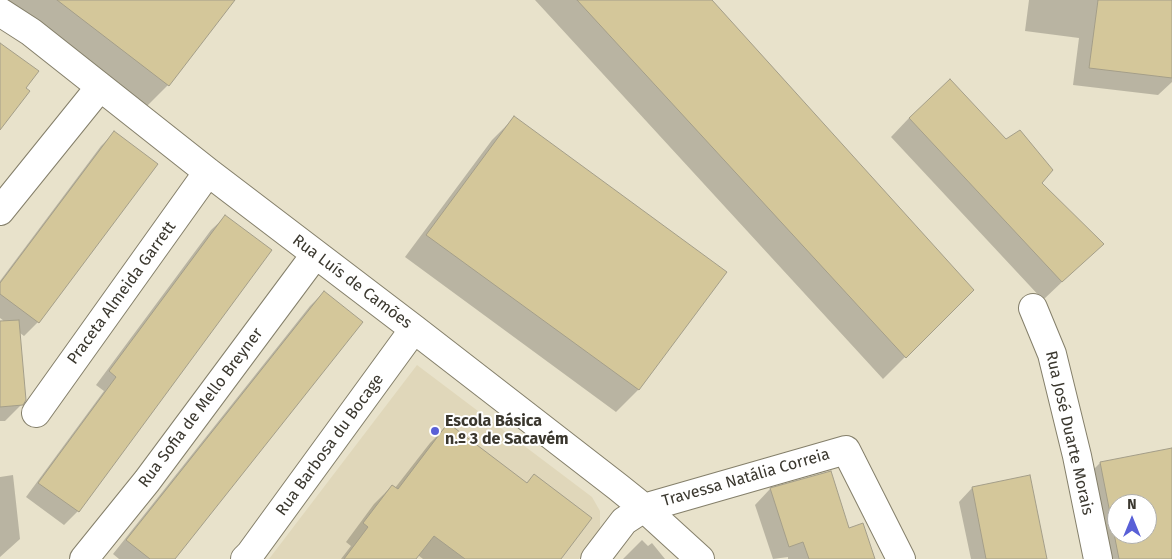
<!DOCTYPE html>
<meta charset="utf-8">
<style>
body{margin:0}
#map{position:relative;width:1172px;height:559px;overflow:hidden;background:#e8e2cb;font-family:"Fira Sans",sans-serif}
canvas{display:block}
.north{position:absolute;left:1107px;top:494px;width:50px;height:50px;box-sizing:border-box;background:#fff;border:1px solid #b0afab;border-radius:50%;rotate:0deg;font-size:14px;font-weight:700;line-height:20px;text-align:center;color:#3a372e}
.north::after{content:'';display:block;margin:auto;width:18px;height:22px;background:#5960d7;clip-path:polygon(50% 0,100% 100%,50% 72%,0 100%)}
</style>
<div id="map">
<canvas width="1172" height="559"></canvas>
<div class="north">N</div>
</div>
<script>
const g = document.querySelector('canvas').getContext('2d');
g.lineJoin = 'round';
function fill(path, color) { g.fillStyle = color; g.fill(path, 'evenodd'); }
const poly = rows => new Path2D(rows.map(r => 'M' + r).join(''));
function trace(path, color, width, dash) { g.strokeStyle = color; g.lineWidth = width; g.lineCap = dash ? 'butt' : 'round'; g.setLineDash(dash || []); g.stroke(path); }
function drawText(font, color, halo, rows, align = 'center') {
  g.font = font + ' "Fira Sans",sans-serif'; g.lineWidth = 4; g.setLineDash([]); g.textBaseline = 'middle'; g.strokeStyle = halo; g.fillStyle = color; for (const [text, x, y, turn = 0] of rows) {
    g.save(); g.translate(x, y); g.rotate((+turn || 0) * Math.PI / 180); g.textAlign = isNaN(turn) ? turn : align; if (halo) g.strokeText(text, 0, 0); g.fillText(text, 0, 0); g.restore();
  }
}
fill(poly([
 [417,365,592,497,600,511,600,529,579,559,269,559]
]), '#e0d7ba');
fill(poly([
 [6,0,223,0,168,85,146,107],
 [535,0,711,0,972,290,883,379],
 [1029,0,1172,0,1172,82,1158,95,1073,85,1079,38,1025,31],
 [514,118,725,272,638,390,616,412,405,257,492,140],
 [909,118,1040,183,1102,244,1043,300,891,137],
 [114,133,156,164,38,322,24,336,0,318,0,281,101,146],
 [225,217,271,250,78,511,64,525,26,497,104,391,96,385,211,230],
 [324,292,173,559,119,559,113,554,310,306],
 [0,342,22,404,5,421,0,421],
 [448,425,526,484,534,475,559,559,423,559,418,555,415,559,341,559,351,546,346,542,374,504,392,486,395,488,430,443],
 [1172,449,1172,559,1097,559,1081,482,1100,463],
 [1117,504,1147,504,1147,534,1117,534],
 [830,472,848,529,874,559,788,559,788,557,773,559,755,505,770,489],
 [13,475,20,539,0,557,0,477],
 [972,488,1046,559,971,559,959,502],
 [642,540,648,546,652,543,665,559,623,559]
]), '#0003');
const building = poly([
 [57,0,235,0,169,86,57,0],
 [577,0,712,0,974,290,906,358,577,0],
 [1098,0,1172,0,1172,78,1089,68,1098,0],
 [0,43,39,71,26,88,30,91,0,130,0,43],
 [950,79,1006,139,1020,130,1053,170,1042,183,1104,244,1062,282,909,118,950,79],
 [514,116,727,272,639,390,426,235,514,116],
 [114,131,158,164,39,323,0,294,0,283,114,131],
 [225,215,272,250,79,512,38,483,116,377,109,371,225,215],
 [324,291,363,322,175,559,150,559,126,540,324,291],
 [19,320,26,400,23,405,0,407,0,321,19,320],
 [448,423,527,483,534,474,592,518,561,559,465,559,434,536,416,559,344,559,368,527,363,523,392,485,398,489,448,423],
 [1172,448,1172,559,1119,559,1100,462,1172,448],
 [1117,504,1147,504,1147,534,1117,534,1117,504],
 [831,471,849,528,863,523,875,559,809,559,803,542,789,547,770,488,831,471],
 [1030,475,1047,559,986,559,972,487,1030,475]
]);
fill(building, '#d4c79a');
trace(building, '#a49e89', 1);
const minor = poly([
 [0,12,31,32,208,172,414,329,618,487,644,508,700,559],
 [0,211,100,87],
 [1033,308,1052,354,1077,456,1098,559],
 [36,413,208,172],
 [84,559,147,481,315,255],
 [245,559,250,554,414,329],
 [595,559,624,521,644,508,846,450,901,559]
]);
trace(minor, '#847f6a', 30);
trace(minor, '#fff', 28);
for (const [x, y, r, color] of [
 [435,431,5,"#5960d7"]
]) { const dot = new Path2D(); dot.arc(x, y, r, 0, 2 * Math.PI); g.fillStyle = color; g.fill(dot); trace(dot, '#fff', 2); }
drawText('16px', '#3a372e', '#fff', [
 ["Rua Luís de Camões",352,282,37],
 ["Praceta Almeida Garrett",122,293,-54],
 ["Rua Sofia de Mello Breyner",201,408,-53],
 ["Rua José Duarte Morais",1069,433,77],
 ["Rua Barbosa du Bocage",330,445,-54],
 ["Travessa Natália Correia",746,478,-16]
]);
drawText('bold 16px', '#3a372e', '#fff', [
 ["Escola Básica",445,422],
 ["n.º 3 de Sacavém",445,440]
], 'left');
</script>
